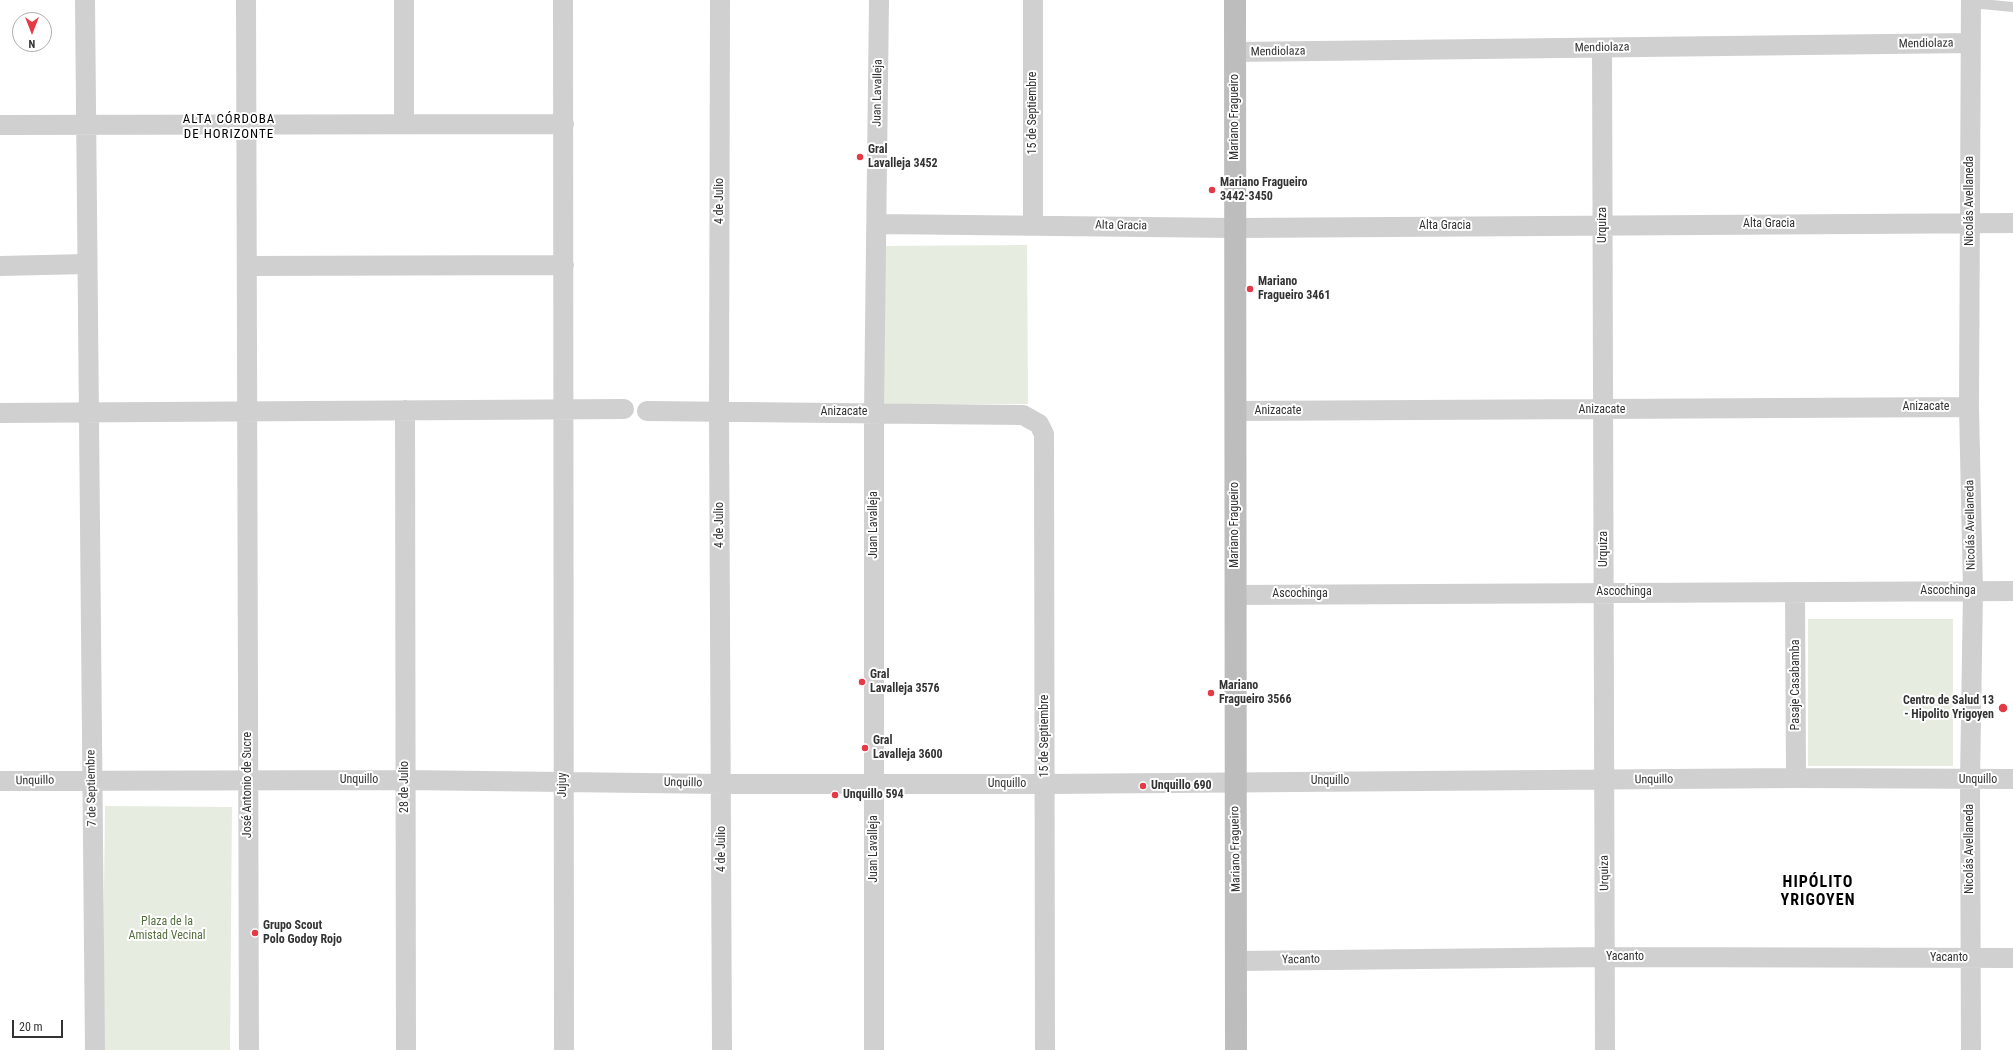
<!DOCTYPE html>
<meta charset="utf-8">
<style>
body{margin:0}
#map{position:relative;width:2013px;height:1050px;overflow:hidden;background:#fff;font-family:"Roboto Condensed",sans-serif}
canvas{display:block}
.north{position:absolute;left:12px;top:12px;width:40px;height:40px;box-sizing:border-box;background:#fff;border:1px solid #adadad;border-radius:50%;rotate:180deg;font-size:11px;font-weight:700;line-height:16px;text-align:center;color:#333}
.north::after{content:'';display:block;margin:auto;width:14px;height:18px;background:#e63946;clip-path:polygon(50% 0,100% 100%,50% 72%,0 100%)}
.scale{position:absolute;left:12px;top:1020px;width:51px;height:18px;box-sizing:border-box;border:2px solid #333;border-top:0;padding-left:5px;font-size:12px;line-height:14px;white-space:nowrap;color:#333;-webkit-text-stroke:3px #fff;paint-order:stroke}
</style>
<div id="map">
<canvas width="2013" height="1050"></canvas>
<div class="north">N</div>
<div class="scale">20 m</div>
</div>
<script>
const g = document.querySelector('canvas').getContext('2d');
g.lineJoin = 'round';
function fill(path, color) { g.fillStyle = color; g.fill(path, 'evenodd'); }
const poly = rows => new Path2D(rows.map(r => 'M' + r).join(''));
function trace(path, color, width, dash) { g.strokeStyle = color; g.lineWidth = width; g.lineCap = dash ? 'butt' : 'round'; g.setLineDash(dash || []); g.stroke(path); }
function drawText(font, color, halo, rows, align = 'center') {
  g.font = font + ' "Roboto Condensed",sans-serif'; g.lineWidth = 4; g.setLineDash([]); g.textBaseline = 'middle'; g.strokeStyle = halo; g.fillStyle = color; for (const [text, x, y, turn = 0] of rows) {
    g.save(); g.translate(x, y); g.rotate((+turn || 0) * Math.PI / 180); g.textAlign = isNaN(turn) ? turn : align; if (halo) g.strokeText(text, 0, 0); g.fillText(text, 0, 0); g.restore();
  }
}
fill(poly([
 [1027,245,1028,404,881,404,880,246],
 [1808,619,1953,619,1953,766,1808,766],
 [105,806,232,807,230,1050,102,1050]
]), '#e6ecdf');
trace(poly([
 [1971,3,2013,7]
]), '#d0d0d0', 10);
trace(poly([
 [85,0,95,1050],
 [246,0,249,1050],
 [563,0,564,1050],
 [720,0,719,411,722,1050],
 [1033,0,1033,225],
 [1971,0,1969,407,1973,591,1970,780,1971,1050],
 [1602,48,1605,1050],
 [1235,52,1970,43],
 [404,124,404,0],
 [0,125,564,124],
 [877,224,1235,228,2013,223],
 [0,266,87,264],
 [247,266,564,265],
 [405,410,406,1050],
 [647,411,1023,415,1039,424,1044,434,1045,1050],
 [1235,411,1969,407],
 [0,413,624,409],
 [1795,593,1796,778],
 [1235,595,2013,591],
 [0,781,405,780,722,784,1045,784,1796,778,2013,779],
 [1237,961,1605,957,2013,958],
 [874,1050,874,412,879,0]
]), '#d0d0d0', 20);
trace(poly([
 [1235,0,1236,1050]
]), '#bdbdbd', 22);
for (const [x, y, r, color] of [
 [860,157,4,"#e63946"],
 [1212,190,4,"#e63946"],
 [1250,289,4,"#e63946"],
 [862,682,4,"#e63946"],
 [1211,693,4,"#e63946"],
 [2003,708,5,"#e63946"],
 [865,748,4,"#e63946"],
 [1143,786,4,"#e63946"],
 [835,795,4,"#e63946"],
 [255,933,4,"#e63946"]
]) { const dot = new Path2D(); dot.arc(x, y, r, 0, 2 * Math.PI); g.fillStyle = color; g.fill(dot); trace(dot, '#fff', 1.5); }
drawText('12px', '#333', '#fff', [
 ["Mendiolaza",1926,44,-1],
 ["Mendiolaza",1602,48,-1],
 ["Mendiolaza",1278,52,-1],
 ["Juan Lavalleja",878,93,-89],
 ["15 de Septiembre",1033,113,-90],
 ["Mariano Fragueiro",1235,117,-90],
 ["4 de Julio",720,201,-90],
 ["Nicolás Avellaneda",1970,201,-90],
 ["Alta Gracia",1769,224],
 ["Urquiza",1603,225,-90],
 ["Alta Gracia",1121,226,1],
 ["Alta Gracia",1445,226],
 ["Anizacate",1926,407],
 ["Anizacate",1602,410],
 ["Anizacate",1278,411],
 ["Anizacate",844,412],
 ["4 de Julio",720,525,-90],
 ["Juan Lavalleja",874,525,-90],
 ["Mariano Fragueiro",1235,525,-90],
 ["Nicolás Avellaneda",1971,525,-91],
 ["Urquiza",1604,549,-90],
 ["Ascochinga",1948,591],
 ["Ascochinga",1624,592],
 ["Ascochinga",1300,594],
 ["Pasaje Casabamba",1796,685,-90],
 ["15 de Septiembre",1045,736,-90],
 ["Unquillo",359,780],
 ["Unquillo",1654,780,-1],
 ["Unquillo",1978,780],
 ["Unquillo",35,781,-1],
 ["Unquillo",1330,781],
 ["Unquillo",683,783,1],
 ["Unquillo",1007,784],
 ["José Antonio de Sucre",248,785,-90],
 ["Jujuy",563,785,-90],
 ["28 de Julio",405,787,-90],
 ["7 de Septiembre",92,788,-91],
 ["4 de Julio",722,849,-90],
 ["Juan Lavalleja",874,849,-90],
 ["Mariano Fragueiro",1236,849,-91],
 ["Nicolás Avellaneda",1970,849,-90],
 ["Urquiza",1605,873,-91],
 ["Yacanto",1625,957],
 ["Yacanto",1949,958],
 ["Yacanto",1301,960,-1]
]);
drawText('bold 12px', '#333', '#fff', [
 ["Gral",868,150],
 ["Lavalleja 3452",868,164],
 ["Mariano Fragueiro",1220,183],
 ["3442-3450",1220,197],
 ["Mariano",1258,282],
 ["Fragueiro 3461",1258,296],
 ["Gral",870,675],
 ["Lavalleja 3576",870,689],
 ["Mariano",1219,686],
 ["Fragueiro 3566",1219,700],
 ["Centro de Salud 13",1994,701,"right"],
 ["- Hipolito Yrigoyen",1994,715,"right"],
 ["Gral",873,741],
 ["Lavalleja 3600",873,755],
 ["Unquillo 690",1151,786],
 ["Unquillo 594",843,795],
 ["Grupo Scout",263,926],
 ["Polo Godoy Rojo",263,940]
], 'left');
drawText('12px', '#56703f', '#fff', [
 ["Plaza de la",167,922],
 ["Amistad Vecinal",167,936]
]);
g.letterSpacing = '1px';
drawText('13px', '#000', '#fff', [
 ["ALTA CÓRDOBA",229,120],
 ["DE HORIZONTE",229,135]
]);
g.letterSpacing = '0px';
g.letterSpacing = '1px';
drawText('bold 16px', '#000', '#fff', [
 ["HIPÓLITO",1818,883],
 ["YRIGOYEN",1818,901]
]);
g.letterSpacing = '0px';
</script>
